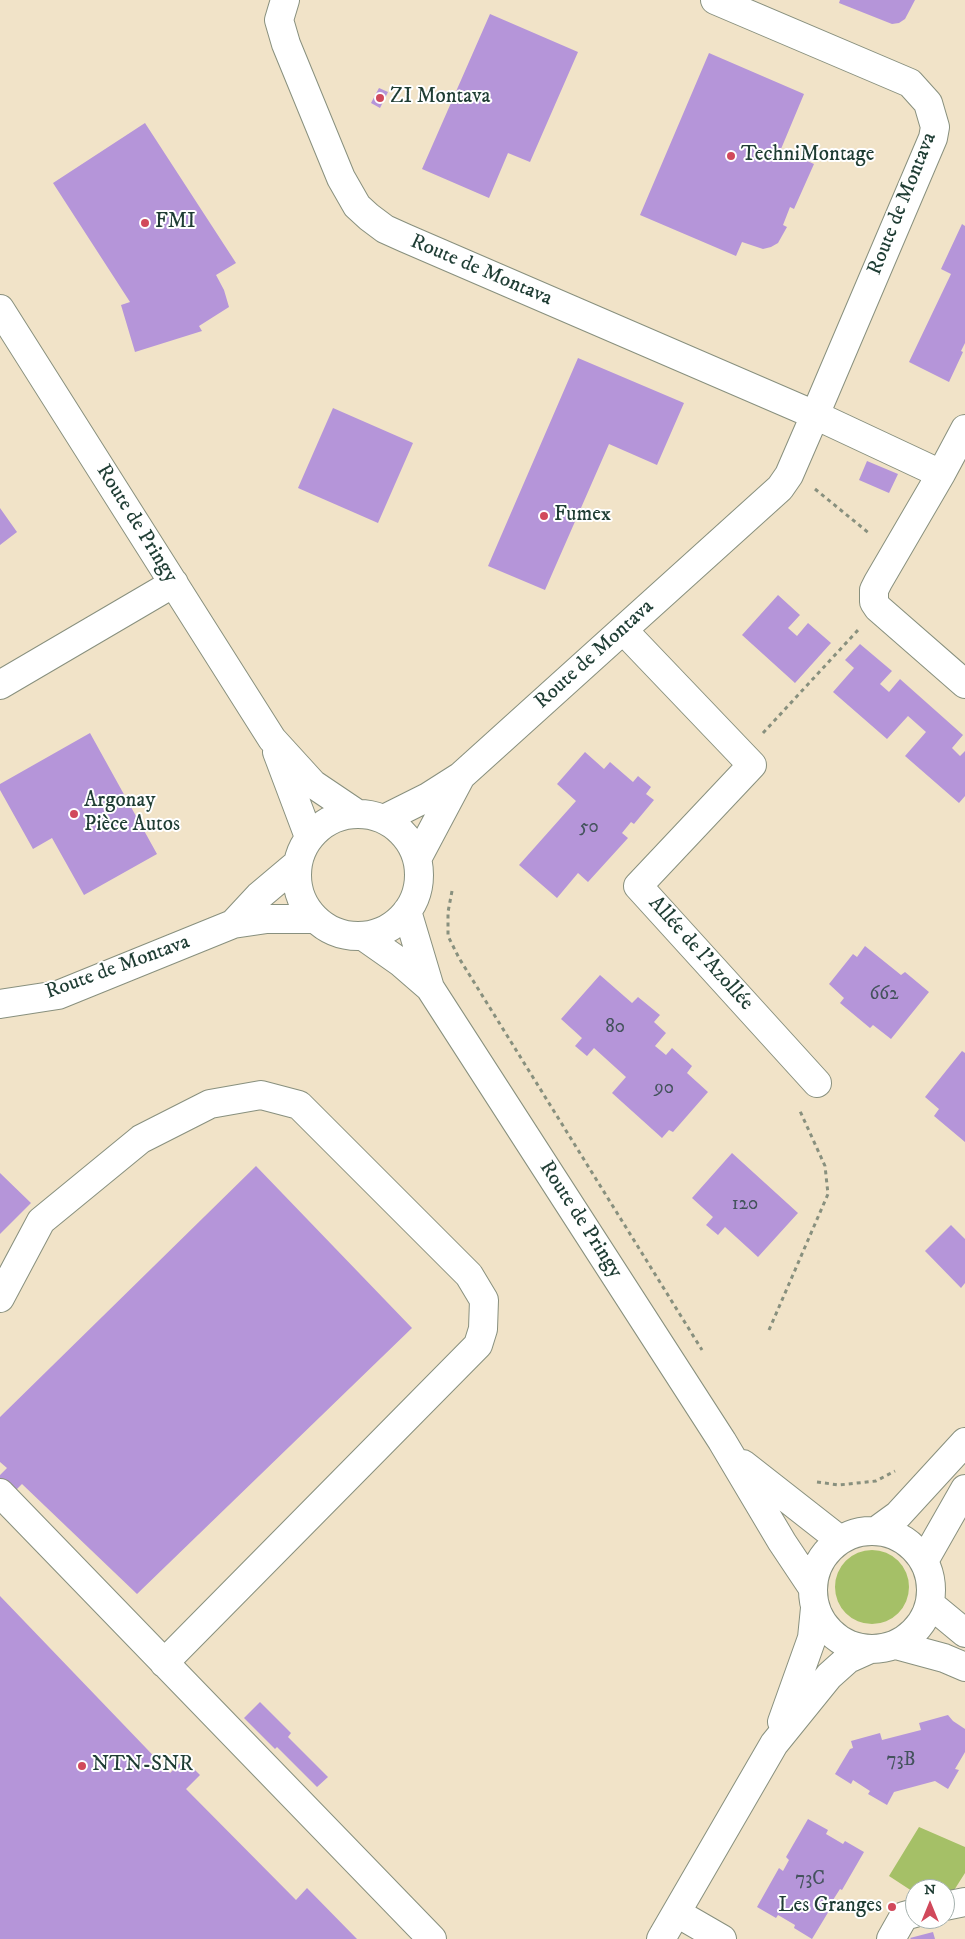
<!DOCTYPE html>
<meta charset="utf-8">
<style>
body{margin:0}
#map{position:relative;width:965px;height:1939px;overflow:hidden;background:#f1e3c8;font-family:"IM FELL DW Pica",serif}
canvas{display:block}
.north{position:absolute;left:905px;top:1879px;width:50px;height:50px;box-sizing:border-box;background:#fff;border:1px solid #a5b1ae;border-radius:50%;rotate:0deg;font-size:14px;font-weight:700;line-height:20px;text-align:center;color:#1f3d34}
.north::after{content:'';display:block;margin:auto;width:18px;height:22px;background:#d1495b;clip-path:polygon(50% 0,100% 100%,50% 72%,0 100%)}
</style>
<div id="map">
<canvas width="965" height="1939"></canvas>
<div class="north">N</div>
</div>
<script>
const g = document.querySelector('canvas').getContext('2d');
g.lineJoin = 'round';
function fill(path, color) { g.fillStyle = color; g.fill(path, 'evenodd'); }
const poly = rows => new Path2D(rows.map(r => 'M' + r).join(''));
function trace(path, color, width, dash) { g.strokeStyle = color; g.lineWidth = width; g.lineCap = dash ? 'butt' : 'round'; g.setLineDash(dash || []); g.stroke(path); }
function drawText(font, color, halo, rows, align = 'center') {
  g.font = font + ' "IM FELL DW Pica",serif'; g.lineWidth = 4; g.setLineDash([]); g.textBaseline = 'middle'; g.strokeStyle = halo; g.fillStyle = color; for (const [text, x, y, turn = 0] of rows) {
    g.save(); g.translate(x, y); g.rotate((+turn || 0) * Math.PI / 180); g.textAlign = isNaN(turn) ? turn : align; if (halo) g.strokeText(text, 0, 0); g.fillText(text, 0, 0); g.restore();
  }
}
fill(poly([
 '835 1587a37 37 0 1 1 74 0a37 37 0 1 1-74 0Z',
 [919,1827,965,1847,965,1873,951,1895,945,1896,945,1889,915,1889,915,1893,889,1876]
]), '#a5c067');
fill(poly([
 [840,0,915,0,905,19,899,23,892,24,839,3],
 [490,14,578,52,530,162,508,153,489,198,422,169],
 [709,53,804,94,781,149,814,164,794,209,790,207,783,225,787,227,778,243,771,247,763,249,742,242,736,256,640,215],
 [379,88,388,92,380,108,371,103],
 [145,123,236,263,216,275,224,290,229,307,199,326,202,331,135,352,121,305,130,302,53,183],
 [962,224,965,226,965,343,961,351,963,352,949,382,909,362,951,274,941,269],
 [578,358,684,403,657,465,609,444,545,590,488,566],
 [333,408,413,443,378,523,298,488],
 [867,461,898,474,889,493,859,480],
 [0,508,17,532,0,545],
 [778,595,800,615,788,628,797,636,808,623,831,643,795,683,742,635],
 [860,644,892,671,880,684,889,692,900,679,963,735,952,748,960,756,965,751,965,796,959,803,905,756,926,732,908,716,887,739,833,692,854,668,845,660],
 [90,733,157,854,84,895,52,838,33,849,0,790,0,784],
 [585,752,604,769,610,762,633,782,638,776,651,787,646,794,654,800,634,824,631,822,622,833,628,838,588,882,578,873,557,898,519,865,576,801,557,784],
 [865,946,901,975,905,972,929,992,891,1039,873,1025,870,1028,840,1003,844,998,829,984,853,954,857,957],
 [600,975,632,1003,638,997,660,1015,654,1022,666,1033,655,1046,666,1055,672,1048,692,1066,687,1073,708,1092,673,1132,669,1130,662,1138,612,1093,626,1077,594,1048,587,1056,575,1046,582,1038,561,1019],
 [962,1051,965,1053,965,1142,934,1116,939,1109,925,1097],
 [732,1153,798,1213,758,1257,725,1227,718,1235,706,1225,713,1217,692,1198],
 [256,1166,412,1328,137,1594,22,1484,0,1506,0,1475,7,1468,0,1462,0,1417],
 [0,1173,31,1203,0,1234],
 [951,1225,965,1239,965,1283,961,1288,925,1251],
 [0,1596,170,1773,184,1759,200,1775,186,1789,296,1900,307,1888,357,1939,0,1939],
 [260,1702,291,1733,288,1737,328,1777,317,1787,277,1747,275,1749,244,1718],
 [948,1715,953,1721,965,1729,965,1752,955,1769,959,1770,948,1789,935,1781,894,1792,887,1805,868,1794,870,1791,853,1780,851,1784,835,1774,850,1749,853,1748,851,1741,880,1733,882,1740,921,1730,919,1723],
 [808,1819,828,1830,826,1834,843,1844,845,1841,864,1852,842,1890,840,1889,833,1900,835,1901,812,1939,794,1928,795,1925,778,1915,776,1918,757,1907,779,1868,783,1871,789,1860,786,1857],
 [933,1932,935,1939,911,1939,910,1938]
]), '#b595d9');
const minor = poly([
 [285,0,279,20,286,44,341,178,357,206,369,217,385,229,405,238,815,415,941,474,878,582,874,590,874,602,878,608,965,684],
 [0,309,272,739,313,784,356,813],
 [941,474,965,429],
 [624,631,752,765,638,886,817,1083],
 [0,685,174,583],
 [277,752,309,837],
 '297 875a61 61 0 1 1 122 0a61 61 0 1 1-122 0Z',
 [384,819,428,797,461,776,780,488,789,475,815,415,933,138,935,127,928,103,910,83,715,0],
 [417,859,460,778],
 [407,911,430,988],
 [233,924,259,896,297,864],
 [363,936,400,962,430,988,722,1441,782,1542,812,1587],
 [0,1004,58,995,233,924,267,919,315,919],
 [0,1298,41,1221,141,1139,210,1104,261,1095,299,1105,469,1275,484,1300,483,1329,478,1345,164,1663],
 [743,1464,840,1540],
 [0,1493,432,1939],
 [876,1531,898,1515,965,1442],
 '813 1590a59 59 0 1 1 118 0a59 59 0 1 1-118 0Z',
 [924,1561,965,1489],
 [930,1604,965,1633],
 [896,1645,944,1658,965,1667],
 [782,1722,812,1638,815,1608],
 [945,1906,965,1902],
 [677,1913,722,1939],
 [661,1939,774,1744,829,1676,848,1659,868,1650],
 [891,1939,904,1916,915,1913]
]);
trace(minor, '#88907e', 30);
trace(poly([
 [815,489,870,534],
 [763,733,859,629],
 [452,891,448,912,448,936,459,958,702,1350],
 [769,1330,828,1194,825,1166,800,1111,802,1109],
 [817,1482,839,1485,876,1481,895,1471]
]), '#88907e', 3, [4, 4]);
trace(minor, '#fff', 28);
for (const [x, y, r, color] of [
 [380,98,5,"#d1495b"],
 [731,156,5,"#d1495b"],
 [145,223,5,"#d1495b"],
 [544,516,5,"#d1495b"],
 [74,814,5,"#d1495b"],
 [82,1766,5,"#d1495b"],
 [892,1907,5,"#d1495b"]
]) { const dot = new Path2D(); dot.arc(x, y, r, 0, 2 * Math.PI); g.fillStyle = color; g.fill(dot); trace(dot, '#fff', 2); }
drawText('19px', '#44535d', null, [
 ["50",589,828],
 ["662",884,995],
 ["80",615,1028],
 ["90",664,1089],
 ["120",745,1205],
 ["73B",901,1761],
 ["73C",810,1880]
]);
drawText('21px', '#1f3d34', '#fff', [
 ["ZI Montava",390,98],
 ["TechniMontage",741,156],
 ["FMI",155,223],
 ["Fumex",554,516],
 ["Argonay",84,802],
 ["Pièce Autos",84,826],
 ["NTN-SNR",92,1766],
 ["Les Granges",882,1907,"right"]
], 'left');
drawText('21px', '#1f3d34', '#fff', [
 ["Route de Montava",903,204,-68],
 ["Route de Montava",481,271,23],
 ["Route de Pringy",136,524,58],
 ["Route de Montava",595,655,-42],
 ["Allée de l'Azollée",700,954,48],
 ["Route de Montava",118,968,-20],
 ["Route de Pringy",580,1220,57]
]);
</script>
